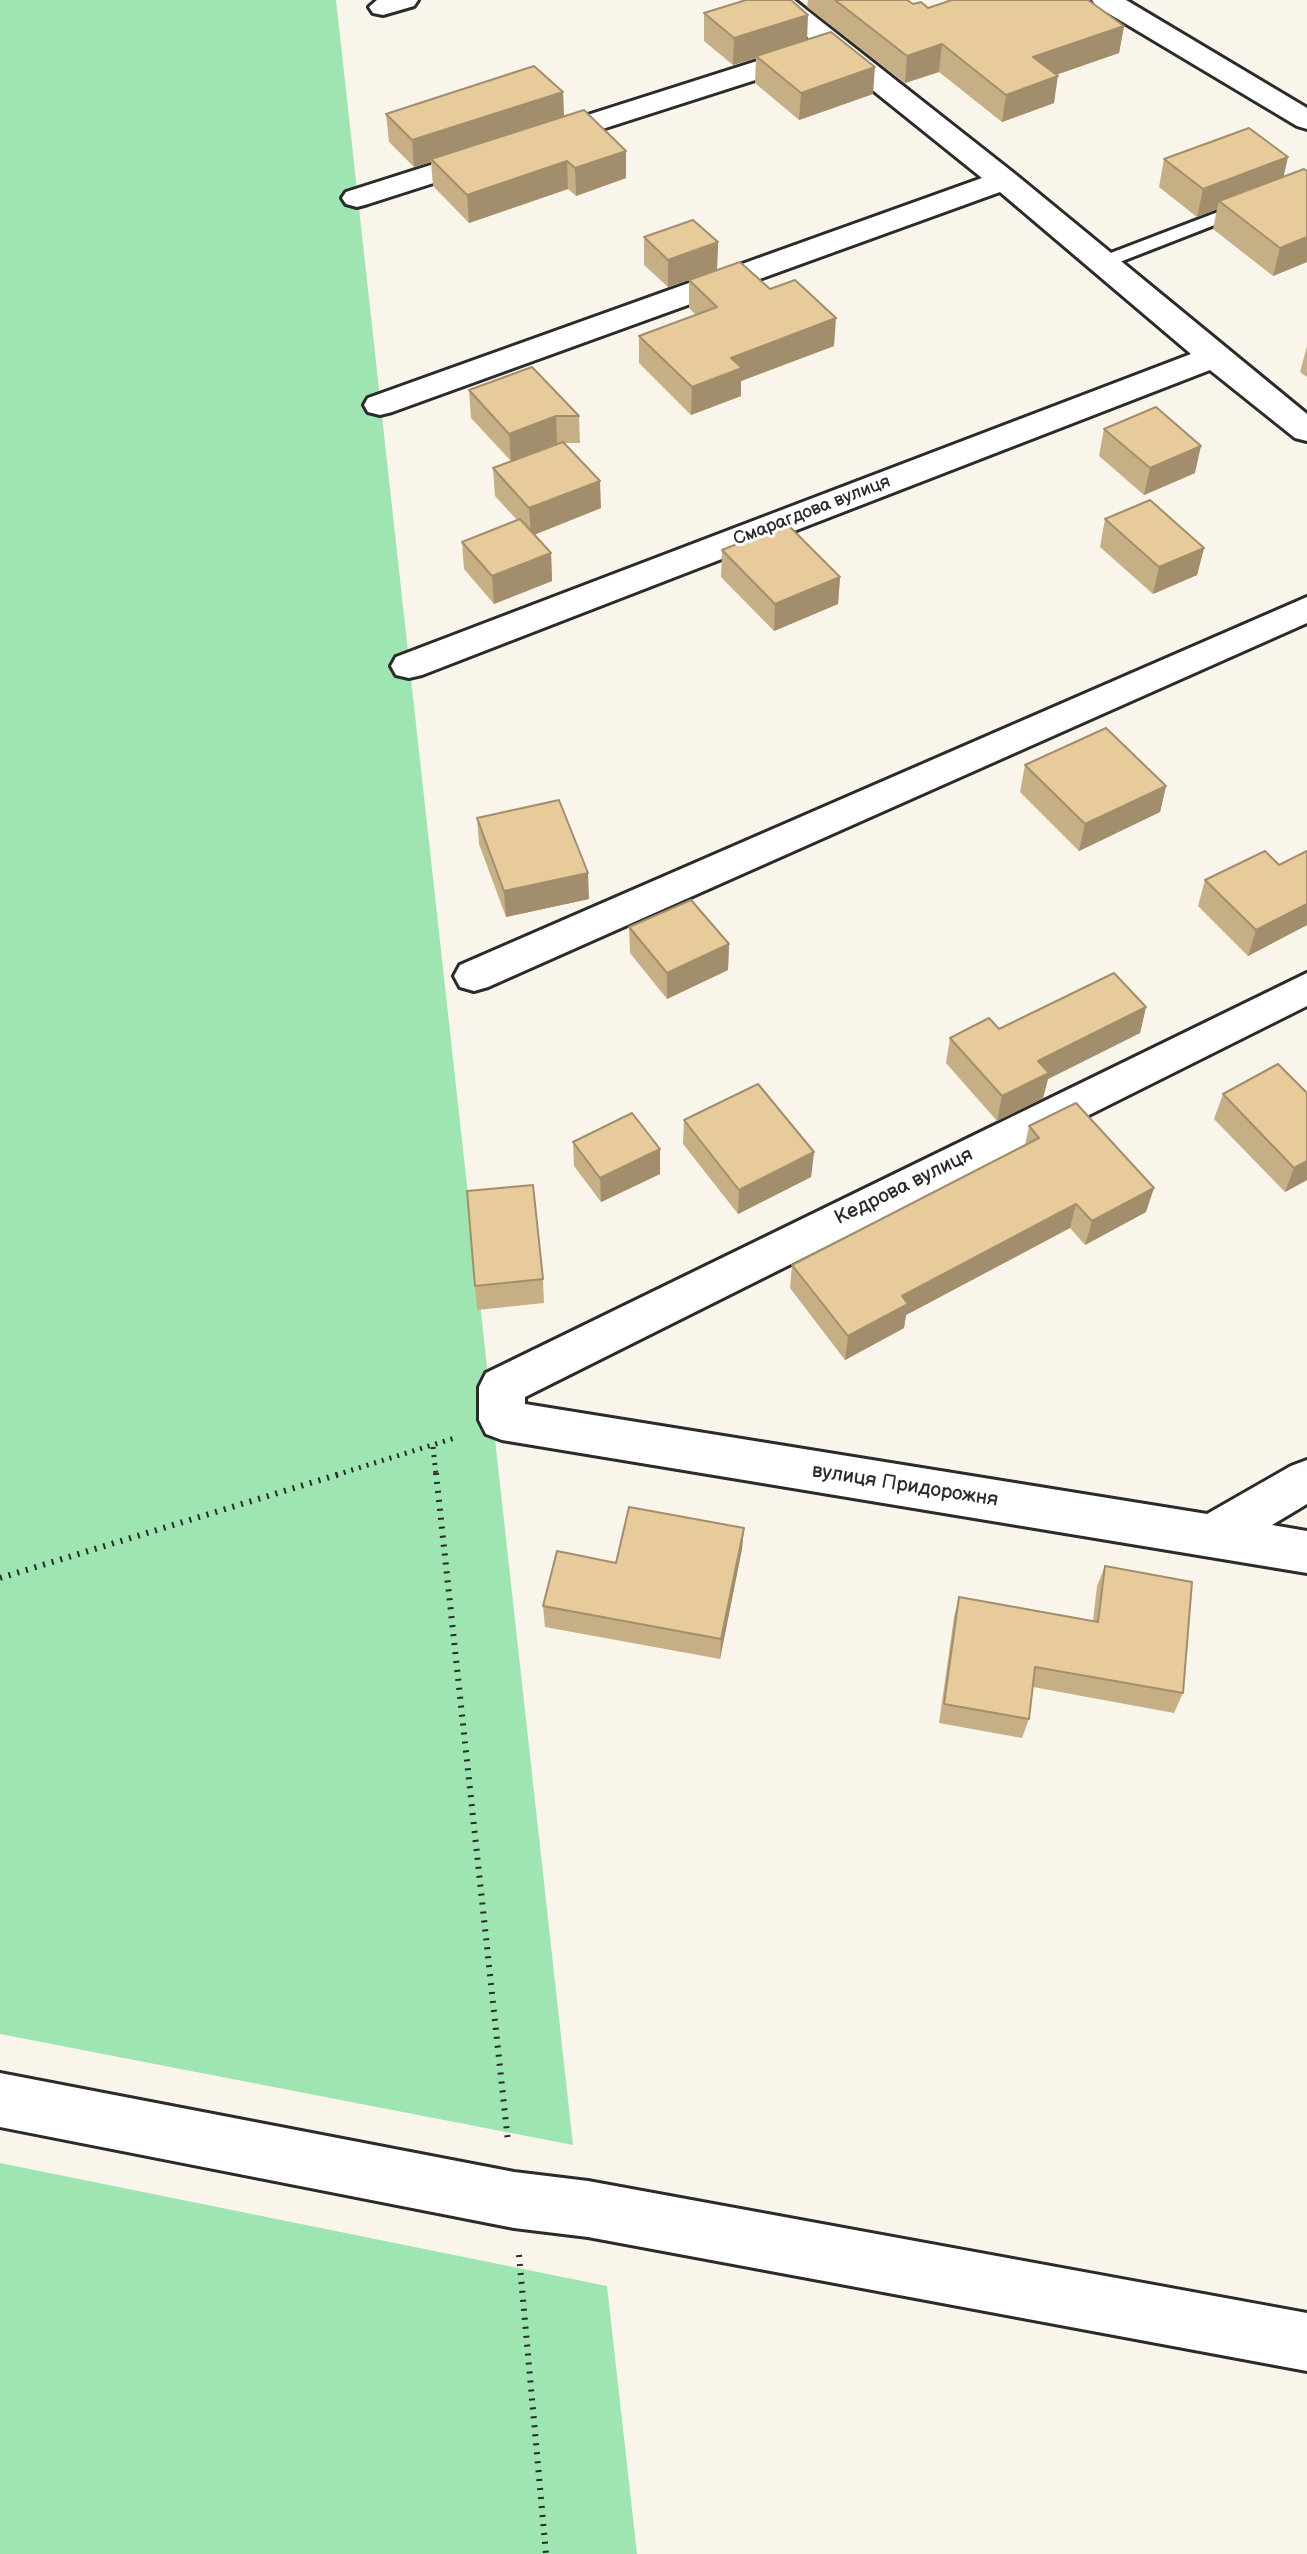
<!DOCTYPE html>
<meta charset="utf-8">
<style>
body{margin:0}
canvas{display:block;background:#faf5eb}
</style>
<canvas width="1307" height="2554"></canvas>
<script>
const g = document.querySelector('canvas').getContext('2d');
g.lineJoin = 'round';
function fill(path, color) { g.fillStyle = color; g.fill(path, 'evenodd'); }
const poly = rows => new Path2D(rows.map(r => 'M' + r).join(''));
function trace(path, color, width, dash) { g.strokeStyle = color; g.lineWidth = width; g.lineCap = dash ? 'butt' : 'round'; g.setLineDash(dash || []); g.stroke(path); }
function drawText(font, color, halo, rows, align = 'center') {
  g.font = font + ' "Balsamiq Sans",sans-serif'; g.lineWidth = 6; g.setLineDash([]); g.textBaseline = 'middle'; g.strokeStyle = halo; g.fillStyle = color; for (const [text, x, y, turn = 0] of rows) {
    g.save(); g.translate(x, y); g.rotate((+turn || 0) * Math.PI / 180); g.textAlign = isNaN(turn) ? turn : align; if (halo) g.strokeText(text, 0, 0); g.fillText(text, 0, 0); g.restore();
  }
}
fill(poly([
 [0,0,336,0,573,2145,0,2034],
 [0,2163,607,2286,637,2554,0,2554]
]), '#9ee5b2');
const lane = poly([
 [1307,178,1307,189,1107,267,1095,267,1092,263,1095,259,1307,178]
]);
const street = poly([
 [377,0,418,0,414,6,383,15,373,13,369,7,377,0],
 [763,0,794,0,1015,174,1307,414,1307,441,1295,438,1210,370,422,675,409,678,396,675,391,666,396,657,1191,354,1000,192,392,412,380,415,368,412,364,405,368,398,982,178,824,51,821,59,368,204,357,207,346,204,342,198,346,192,801,47,818,46,763,0],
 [1092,0,1126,0,1307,108,1307,129,1297,126,1096,6,1092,0],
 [1307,597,1307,623,488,987,474,991,460,987,454,976,460,965,1307,597],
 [1307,973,1307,1006,525,1397,525,1404,1207,1514,1291,1466,1307,1460,1307,1504,1272,1525,1307,1531,1307,1573,502,1440,486,1434,479,1420,479,1387,486,1373,1307,973]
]);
const secondary = poly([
 [0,2073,514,2172,588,2181,1307,2313,1307,2371,588,2237,514,2228,0,2127,0,2073]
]);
trace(lane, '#2b2b2b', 6);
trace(street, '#2b2b2b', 6);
trace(secondary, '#2b2b2b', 6);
trace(poly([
 [433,1447,436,1475],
 [336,1475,458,1437]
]), '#2b2b2b', 5, [2, 6]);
trace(poly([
 [436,1473,508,2142],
 [0,1578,343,1473],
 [519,2255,546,2554]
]), '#2b2b2b', 6, [2, 7]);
fill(lane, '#fff');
fill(street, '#fff');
fill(secondary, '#fff');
fill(poly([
 [808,0,907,0,913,4,928,8,1124,26,1119,53,1056,75,1054,103,1002,122,939,72,905,83,807,7],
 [704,13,807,40,873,94,799,120,755,83,756,58,733,65,704,41],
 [563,92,564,117,626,178,576,196,568,189,469,223,433,186,431,162,414,167,389,142,386,114],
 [1164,159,1284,176,1307,171,1307,262,1273,276,1213,229,1217,209,1197,217,1159,187],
 [644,237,718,242,717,270,668,287,644,265],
 [689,280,770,289,834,346,741,381,741,396,691,415,639,363,639,336,696,315,689,308],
 [1307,346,1307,377,1300,372],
 [469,390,579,416,580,443,565,443,601,508,534,535,551,553,552,581,494,604,464,569,462,542,517,520,495,496,493,468,560,443,511,461,471,418],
 [1104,429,1195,473,1144,495,1099,456],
 [1105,519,1204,548,1197,575,1153,594,1100,547],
 [722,550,840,577,838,604,774,631,721,577],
 [1025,765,1166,786,1160,812,1079,851,1020,792],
 [477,818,589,899,506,917,479,844],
 [1307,851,1307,925,1248,956,1198,906,1205,880,1279,865],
 [629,927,729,944,728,970,667,999,630,953],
 [1146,1007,1140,1033,1048,1079,1043,1098,997,1121,946,1063,950,1038],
 [1223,1094,1307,1180,1285,1192,1214,1119],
 [684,1120,814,1152,811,1177,738,1214,683,1144],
 [1029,1126,1146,1212,1085,1245,1070,1228,906,1315,904,1328,845,1360,790,1288,792,1265,1025,1145],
 [573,1142,660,1174,601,1202,574,1166],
 [543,1279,544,1303,477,1310,475,1286],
 [744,1528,742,1549,720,1659,545,1627,543,1606,616,1563],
 [1105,1566,1183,1693,1174,1713,1033,1687,1029,1719,1022,1738,939,1723,954,1617,959,1597,1093,1621,1097,1586]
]), '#c7af85');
fill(poly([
 [808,15,807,42,756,56,756,58,733,65,734,38],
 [1124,26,1119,53,1029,84,1033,57],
 [942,44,939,72,905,83,907,56],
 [875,67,873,94,799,120,801,93],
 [1058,76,1054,103,1002,122,1006,95],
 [563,92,564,119,431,159,431,162,414,167,412,140],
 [626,151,626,178,576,196,575,168],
 [1288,157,1282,184,1219,201,1217,209,1197,217,1203,189],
 [567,161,568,189,469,223,467,195],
 [1307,237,1307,262,1273,276,1280,248],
 [718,242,717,270,668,287,668,260],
 [836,318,834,346,741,381,741,396,691,415,692,387,731,358],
 [556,416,557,443,511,461,509,434],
 [1201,446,1195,473,1144,495,1150,468],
 [600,481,601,508,531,536,529,508],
 [1204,548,1197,575,1153,594,1159,567],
 [551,553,552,581,494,604,492,576],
 [840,577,838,604,774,631,775,604],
 [1166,786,1160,812,1079,851,1085,824],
 [588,873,589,899,506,917,504,891],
 [1307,904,1307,925,1248,956,1256,930],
 [729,944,728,970,667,999,667,973],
 [1146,1007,1140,1033,1048,1079,1043,1098,997,1121,1002,1096,1038,1061],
 [660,1149,660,1174,601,1202,600,1178],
 [814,1152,811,1177,738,1214,739,1190],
 [1307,1161,1307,1180,1285,1192,1294,1168],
 [1154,1188,1146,1212,1085,1245,1092,1221],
 [1076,1204,1070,1228,906,1315,904,1328,845,1360,848,1336,902,1296],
 [744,1528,742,1549,720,1659,721,1639]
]), '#a28e6c');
const building = poly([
 [746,0,791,0,808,15,734,38,704,13,746,0],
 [835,0,907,0,913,4,921,2,928,8,952,0,1088,0,1124,26,1033,57,1058,76,1006,95,942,44,907,56,835,0],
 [831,32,875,67,801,93,756,56,831,32],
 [534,66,563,92,412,140,386,114,534,66],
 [584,110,626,151,575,168,567,161,467,195,431,159,584,110],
 [1249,128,1288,157,1203,189,1164,159,1249,128],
 [1304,169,1307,171,1307,237,1280,248,1219,201,1304,169],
 [693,220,718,242,668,260,644,237,693,220],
 [740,262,770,289,795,280,836,318,731,358,742,368,692,387,639,336,717,307,689,280,740,262],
 [532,367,579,416,556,416,509,434,469,390,532,367],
 [1156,407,1201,446,1150,468,1104,429,1156,407],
 [563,442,600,481,529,508,493,468,563,442],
 [1150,500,1204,548,1159,567,1105,519,1150,500],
 [520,519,551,553,492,576,462,542,520,519],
 [787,524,840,577,775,604,722,550,787,524],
 [1106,728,1166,786,1085,824,1025,765,1106,728],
 [559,800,588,873,504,891,477,818,559,800],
 [1265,851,1279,865,1307,851,1307,904,1256,930,1205,880,1265,851],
 [691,900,729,944,667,973,629,927,691,900],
 [1114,973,1146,1007,1038,1061,1049,1073,1002,1096,950,1038,989,1018,999,1029,1114,973],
 [1278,1064,1307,1093,1307,1161,1294,1168,1223,1094,1278,1064],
 [758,1084,814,1152,739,1190,684,1120,758,1084],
 [1076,1103,1154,1188,1092,1221,1076,1204,902,1296,908,1304,848,1336,792,1265,1039,1138,1029,1126,1076,1103],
 [632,1113,660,1149,600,1178,573,1142,632,1113],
 [533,1185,543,1279,475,1286,467,1191,533,1185],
 [629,1507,744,1528,721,1639,543,1606,557,1551,616,1563,629,1507],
 [1105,1566,1192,1582,1183,1693,1035,1667,1029,1719,944,1704,959,1597,1098,1622,1105,1566]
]);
fill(building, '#e7cb9b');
trace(building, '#a28e6c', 2);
drawText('18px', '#2b2b2b', '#fff', [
 ["Смарагдова вулиця",812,511,-21]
]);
drawText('20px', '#2b2b2b', '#fff', [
 ["Кедрова вулиця",904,1187,-26],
 ["вулиця Придорожня",905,1486,9]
]);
</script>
